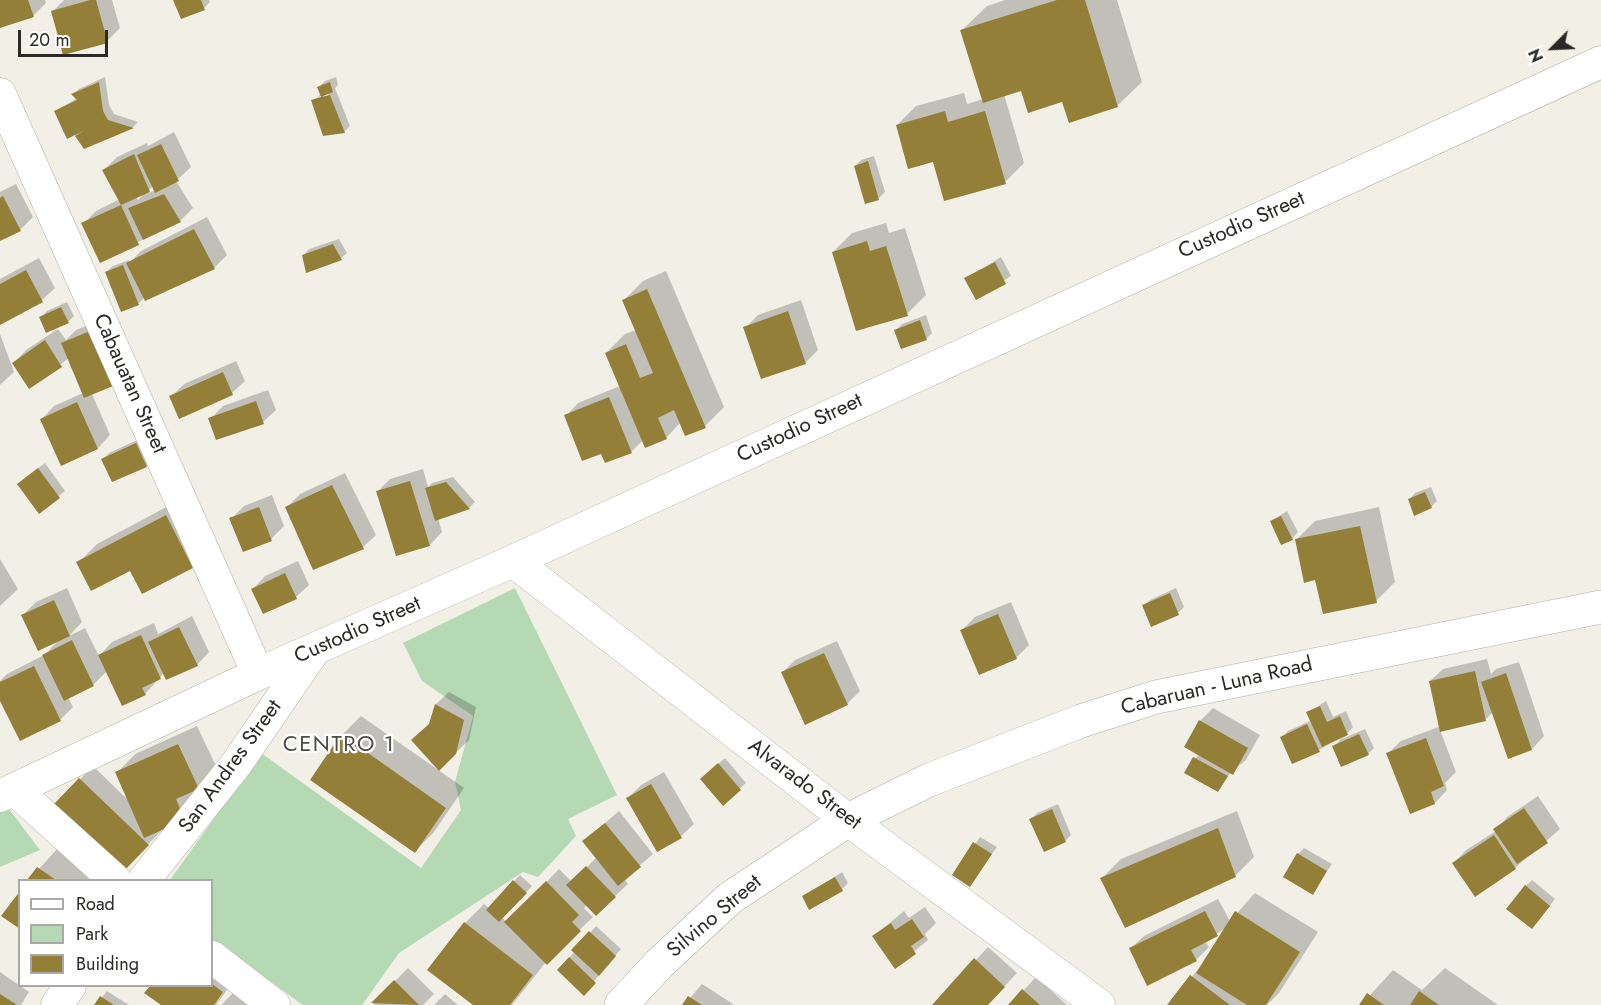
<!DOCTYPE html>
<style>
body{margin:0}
#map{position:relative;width:1601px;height:1005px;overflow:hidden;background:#f2f0e6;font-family:Jost,sans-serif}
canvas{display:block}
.legend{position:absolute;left:18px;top:879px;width:195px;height:108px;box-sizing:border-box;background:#fff;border:2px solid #aaa9a8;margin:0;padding:8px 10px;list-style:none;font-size:18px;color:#2a2926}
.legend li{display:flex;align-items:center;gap:12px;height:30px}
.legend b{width:30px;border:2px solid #aaa9a8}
.north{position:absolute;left:1523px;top:18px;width:60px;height:60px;-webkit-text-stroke:4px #fff;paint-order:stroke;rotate:246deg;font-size:16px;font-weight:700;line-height:24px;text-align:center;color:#2a2926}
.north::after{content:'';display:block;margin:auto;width:21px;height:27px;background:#2a2926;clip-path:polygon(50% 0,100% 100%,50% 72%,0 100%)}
.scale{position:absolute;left:18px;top:30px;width:90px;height:27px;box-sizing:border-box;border:3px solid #2a2926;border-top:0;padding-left:8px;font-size:18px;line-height:21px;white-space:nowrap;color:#2a2926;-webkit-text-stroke:4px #fff;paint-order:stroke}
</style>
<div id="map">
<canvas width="1601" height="1005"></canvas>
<ul class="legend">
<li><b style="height:8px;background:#fff"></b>Road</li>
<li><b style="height:16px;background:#b4d9b3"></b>Park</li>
<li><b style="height:16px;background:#947f38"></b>Building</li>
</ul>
<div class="north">N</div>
<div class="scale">20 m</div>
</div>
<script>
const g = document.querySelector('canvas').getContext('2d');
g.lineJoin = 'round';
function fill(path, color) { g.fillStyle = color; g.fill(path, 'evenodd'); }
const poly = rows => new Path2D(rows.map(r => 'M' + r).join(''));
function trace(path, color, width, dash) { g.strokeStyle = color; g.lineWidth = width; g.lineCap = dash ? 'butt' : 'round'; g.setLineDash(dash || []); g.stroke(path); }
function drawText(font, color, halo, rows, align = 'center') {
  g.font = font + ' Jost,sans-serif'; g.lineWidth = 4.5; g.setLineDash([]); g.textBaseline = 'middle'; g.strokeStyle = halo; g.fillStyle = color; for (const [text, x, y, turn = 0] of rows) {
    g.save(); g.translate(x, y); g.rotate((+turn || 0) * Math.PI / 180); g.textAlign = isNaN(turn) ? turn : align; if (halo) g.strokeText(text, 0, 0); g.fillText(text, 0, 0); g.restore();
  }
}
fill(poly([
 [515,588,617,795,568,819,576,836,538,877,523,872,399,953,362,1005,303,1005,212,939,212,880,170,880,261,753,421,868,461,810,455,782,473,716,422,681,403,643],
 [3,801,40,850,0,867,0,803]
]), '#b4d9b3');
fill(poly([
 [0,0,45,0,46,3,33,16,0,27],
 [64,0,112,0,120,28,107,41,53,11],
 [175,0,209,0,210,2,204,8],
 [1005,0,1117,0,1142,82,1117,106,1063,100,1021,89,1004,94,1024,163,1005,182,934,160,897,125,916,106,964,93,967,104,983,99,962,30,987,6],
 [105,77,109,105,114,114,138,122,133,127,84,147,56,111,77,98,73,94,79,89],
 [336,77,338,85,335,88,350,126,344,132,324,134,313,101,321,94,319,87,325,81],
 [328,94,329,97,318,100,318,97],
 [174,132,191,167,176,181,193,208,180,221,100,261,83,224,96,211,120,199,104,170,117,157,147,143,148,146],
 [154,185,156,190,144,195],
 [146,192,138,200,136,196],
 [874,156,885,192,879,198,866,202,855,166,861,160],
 [16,184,33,217,20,230,0,240,0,192],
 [207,217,227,255,214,268,145,297,138,304,106,272,113,266,129,260,130,262,141,251],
 [886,223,889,233,905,228,926,295,907,314,833,252,852,233],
 [339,239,347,253,341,258,303,256,309,249],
 [1001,257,1011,276,976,298,966,279],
 [39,258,55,288,42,300,0,323,0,279],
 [666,271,724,407,705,426,681,422,666,438,643,440,631,452,602,452,566,416,578,403,620,386,606,353,625,334,636,330,624,300,643,281],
 [801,300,818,350,806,362,762,377,745,328,758,315],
 [67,302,74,316,68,322,41,317,47,311],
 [926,315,932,333,926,339,896,330,902,324],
 [103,319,92,394,110,435,98,448,42,419,54,406,83,393,69,358,29,387,14,363,26,350,58,329,66,340,76,330],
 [0,334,14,372,0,385],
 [236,361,245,381,232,393,171,397,184,384],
 [268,390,276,410,263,422,210,419,223,406],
 [142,438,152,459,146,466,103,459,109,453],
 [45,463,65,491,40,511,25,478],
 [423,469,428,487,432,483,453,477,475,502,469,508,438,518,442,532,430,545,397,554,377,492,390,479],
 [345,473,376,535,363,547,287,507,300,494],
 [1431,487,1437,501,1431,507,1409,500,1415,493],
 [272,495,284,526,271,539,231,519,244,506],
 [185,497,211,547,192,566,130,569,78,563,97,544],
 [1379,507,1395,582,1376,601,1316,579,1296,540,1315,521],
 [1287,511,1298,532,1292,539,1271,521],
 [0,559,18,589,0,606],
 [298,561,309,585,296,597,253,589,265,576],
 [67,588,82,622,69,636,85,628,99,656,112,642,154,623,158,634,192,616,209,652,197,665,164,673,145,694,107,671,93,685,68,697,73,707,60,720,0,698,0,681,7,674,44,655,58,641,23,615,36,602],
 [1176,588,1184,607,1178,613,1152,625,1144,606,1150,600],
 [1011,602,1029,645,1016,658,962,630,975,617],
 [837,641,860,691,847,704,782,673,795,660],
 [1487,659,1491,674,1496,669,1519,662,1544,736,1532,749,1509,757,1493,712,1485,720,1440,730,1456,772,1445,783,1447,790,1435,803,1411,812,1388,753,1401,741,1441,726,1430,681,1443,669],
 [449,692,476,707,469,740,439,769,431,723,436,704],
 [1326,701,1333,717,1346,711,1353,727,1342,739,1365,729,1374,748,1368,754,1334,746,1345,735,1319,750,1282,737,1288,731,1312,720,1308,713],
 [1213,708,1260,735,1246,760,1231,772,1218,791,1186,772,1199,754,1186,747,1200,721],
 [361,716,464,788,434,832,415,851,342,735],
 [197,726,217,768,203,799,159,830,161,831,123,870,55,805,93,766,129,801,117,773,135,754],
 [725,758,746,783,723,803,708,773],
 [664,772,694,824,681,836,628,798,641,785],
 [1538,796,1560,829,1515,868,1475,895,1454,863,1466,850,1496,831,1507,817],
 [1058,804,1071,835,1065,841,1031,819,1037,813],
 [619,811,653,854,624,879,628,884,596,914,587,904,584,908,593,917,546,962,512,1005,476,1005,429,970,465,923,484,904,489,908,520,875,532,886,502,918,507,922,559,869,572,882,597,857,584,841],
 [1237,811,1254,857,1235,876,1102,878,1121,859],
 [980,837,997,847,970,885,954,874],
 [1304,848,1332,864,1312,893,1298,854],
 [57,849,102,880,29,880],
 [842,872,848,883,842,889,803,897],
 [1532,880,1555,899,1538,921,1526,886],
 [1255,893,1318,932,1279,993,1267,1005,1169,1005,1204,962,1226,928,1205,941,1209,947,1196,960,1131,948,1144,936,1218,899,1230,921],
 [925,907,936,923,925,934,928,940,895,967,874,936,904,911,909,918],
 [596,926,621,949,584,993,559,970],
 [988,947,1017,973,987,1005,934,1005],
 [212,962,235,979,216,1005,162,1005,146,993,151,986,212,986],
 [408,968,434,994,423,1005,375,1005,373,1003],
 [1445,968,1498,1005,1361,1005,1393,970,1422,990],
 [0,972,29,992,21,1005,0,1005],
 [1036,977,1067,1005,1010,1005],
 [702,984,733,1004,733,1005,684,1005],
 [237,989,250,1005,222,1005,224,1002],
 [107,991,129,1005,96,1005],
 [445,994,458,1005,434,1005]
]), '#0003');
fill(poly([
 [0,0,28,0,34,17,0,28],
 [90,0,96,0,108,43,63,55,51,11],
 [173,0,201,0,205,10,181,19],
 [1057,0,1085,0,1118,107,1069,123,1062,102,1028,113,1021,91,983,103,960,30],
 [99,82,103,111,108,120,134,128,84,149,75,136,85,130,67,139,54,111,77,100,71,94],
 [330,82,333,92,321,97,330,95,345,133,323,136,311,100,321,97,317,87],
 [945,111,948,122,985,111,1006,184,944,201,933,162,908,169,896,125],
 [161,144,179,181,155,193,137,155],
 [134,154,150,192,121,205,102,170],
 [868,161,879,200,865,204,854,166],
 [164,194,181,222,143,240,128,208],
 [3,196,21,231,0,241,0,198],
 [121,205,139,245,100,263,81,223],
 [194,229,215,269,145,301,126,263],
 [867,241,870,251,886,246,908,316,856,331,832,252],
 [333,244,342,260,306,273,302,255],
 [995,262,1006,284,976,300,964,278],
 [123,265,139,305,121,312,105,272],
 [26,270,43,302,0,325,0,284],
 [647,289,706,428,685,436,674,410,658,418,667,439,645,448,605,353,626,344,640,378,653,373,622,300],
 [61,307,69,323,46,333,39,317],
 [788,311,806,364,761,379,743,327],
 [920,320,927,340,901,349,894,330],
 [90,331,113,386,84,398,61,343],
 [45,340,62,367,29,389,12,363],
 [223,372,233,395,179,419,169,396],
 [609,397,632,453,605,463,601,454,582,461,564,415],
 [256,401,264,424,216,440,208,418],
 [77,402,98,449,61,466,40,419],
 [136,443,147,467,112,482,101,459],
 [38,468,60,498,39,514,17,484],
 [410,481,430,546,396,556,376,491],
 [446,482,470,509,435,521,425,488],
 [332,485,364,549,313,570,285,507],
 [1425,492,1432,508,1414,516,1408,499],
 [259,507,272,541,243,552,229,518],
 [166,515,193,568,142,594,130,571,91,591,76,562],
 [1281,516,1293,540,1281,545,1270,521],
 [1360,526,1377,603,1323,614,1315,580,1304,583,1295,539],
 [285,573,297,599,263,614,251,589],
 [1170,593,1179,615,1151,627,1142,605],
 [54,600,70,636,38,651,21,615],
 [998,614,1017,659,979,675,960,630],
 [179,627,198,666,166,680,148,642],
 [141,635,161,679,142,688,146,695,122,706,98,655],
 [72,640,94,686,64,701,42,655],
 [824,653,848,705,805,725,781,672],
 [34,666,61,721,20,741,0,701,0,682],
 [1475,671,1486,721,1440,732,1429,681],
 [1506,673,1532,750,1508,759,1481,682],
 [435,704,464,720,456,754,439,771,411,740,429,724],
 [1320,706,1327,722,1340,716,1348,735,1322,747,1306,712],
 [1199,720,1248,748,1233,775,1184,747],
 [1307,724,1320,752,1292,764,1280,737],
 [341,734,446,808,415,853,310,780],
 [1359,734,1369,755,1341,767,1332,746],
 [1426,738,1444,786,1431,792,1435,804,1410,814,1386,753],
 [178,744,199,789,176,799,185,820,144,838,115,772],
 [1193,757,1228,776,1218,792,1184,773],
 [718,763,741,790,723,806,700,779],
 [79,778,149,845,123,872,53,805],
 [651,784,682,838,657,852,626,798],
 [1524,808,1548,843,1517,864,1493,829],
 [1052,809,1066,842,1044,852,1029,819],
 [605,823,641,867,618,886,582,841],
 [1218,828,1236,877,1125,928,1100,878],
 [1494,835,1516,869,1475,897,1452,863],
 [973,842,992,854,970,887,952,875],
 [1297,853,1327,871,1313,895,1283,877],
 [586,866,616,897,596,916,566,885],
 [37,867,56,880,27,880],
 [835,877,843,891,809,910,802,896],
 [513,880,527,893,499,922,486,910],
 [546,881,579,915,572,922,581,931,547,965,504,922],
 [1525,885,1550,906,1532,929,1506,909],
 [20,891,20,929,1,916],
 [1205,911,1218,936,1191,950,1197,961,1147,986,1129,948],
 [1235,911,1300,952,1266,1005,1247,1005,1196,973],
 [912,919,924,937,911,946,916,954,895,969,872,936,891,923,895,930],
 [464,922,533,975,510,1005,473,1005,427,970],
 [589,931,616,956,599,976,571,950],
 [569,957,596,983,584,996,557,970],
 [974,958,1005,987,988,1005,932,1005],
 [1190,975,1230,1005,1167,1005],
 [394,980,419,1005,371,1003],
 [212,984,223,992,214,1005,161,1005,144,993,150,986],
 [1022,989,1040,1005,1008,1005],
 [1419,991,1439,1005,1410,1005],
 [1367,993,1384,1005,1359,1005],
 [0,994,17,1005,0,1005],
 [100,996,114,1005,94,1005],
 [688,996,702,1005,682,1005]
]), '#947f38');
const street = poly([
 [0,94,258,674],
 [513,561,848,820,1099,1005],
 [14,789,115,880],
 [0,796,258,674,513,561,1601,62],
 [144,880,237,763,313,652],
 [212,957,274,1005],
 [57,1005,70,986]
]);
const secondary = poly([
 [621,1005,659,964,730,898,848,820,929,780,1081,721,1156,697,1601,607]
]);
trace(street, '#b1aea6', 33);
trace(secondary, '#b1aea6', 34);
trace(street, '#fff', 32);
trace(secondary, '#fff', 33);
drawText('21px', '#2a2926', '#fff', [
 ["Custodio Street",1242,226,-24],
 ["Cabauatan Street",129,384,66],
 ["Custodio Street",800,429,-25],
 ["Custodio Street",358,631,-24],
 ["Cabaruan - Luna Road",1217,687,-13],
 ["San Andres Street",231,767,-54],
 ["Alvarado Street",804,785,37],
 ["Silvino Street",715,917,-40]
]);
g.letterSpacing = '1.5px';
drawText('22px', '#504d46', '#fff', [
 ["CENTRO 1",339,746]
]);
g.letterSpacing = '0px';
</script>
